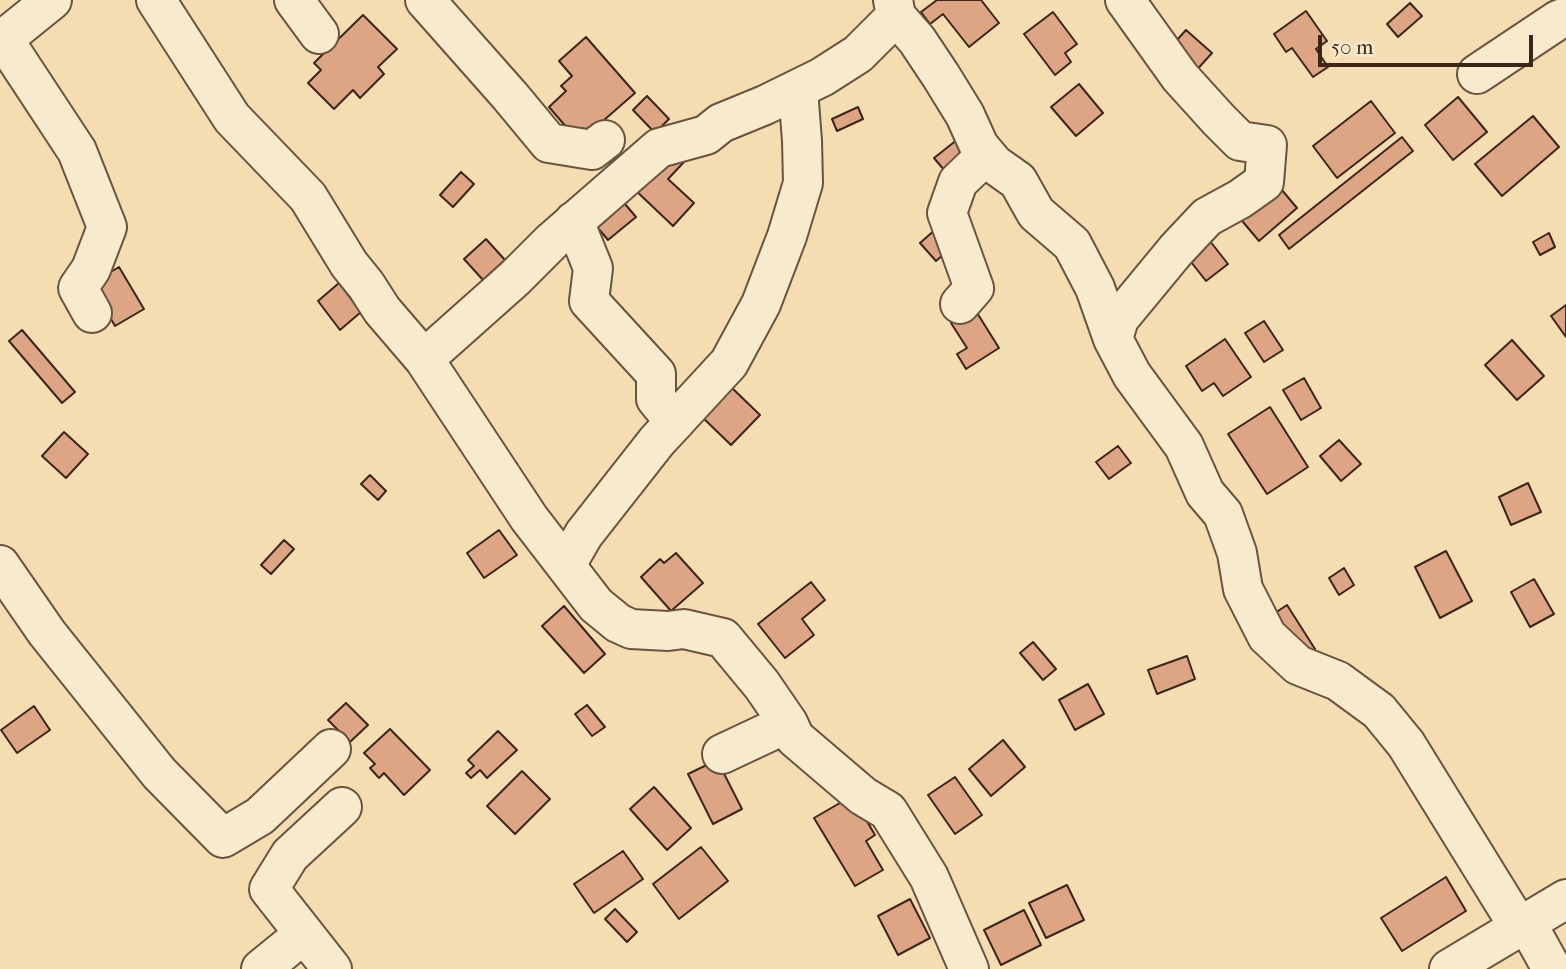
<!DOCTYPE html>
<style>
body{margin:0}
#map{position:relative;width:1566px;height:969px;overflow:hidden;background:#f4deb1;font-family:"IM FELL French Canon",serif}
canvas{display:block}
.scale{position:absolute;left:1318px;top:35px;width:215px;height:32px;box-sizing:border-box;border:4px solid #3b251c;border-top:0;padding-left:9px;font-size:21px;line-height:24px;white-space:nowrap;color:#3b251c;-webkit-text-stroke:5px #f8eacc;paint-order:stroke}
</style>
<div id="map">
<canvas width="1566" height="969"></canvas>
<div class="scale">50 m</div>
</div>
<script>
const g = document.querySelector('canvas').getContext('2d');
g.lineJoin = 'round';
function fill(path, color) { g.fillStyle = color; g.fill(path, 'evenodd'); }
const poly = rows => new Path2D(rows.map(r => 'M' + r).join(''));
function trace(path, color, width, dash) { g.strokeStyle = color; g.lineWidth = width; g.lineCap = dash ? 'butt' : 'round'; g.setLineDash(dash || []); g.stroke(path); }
const building = poly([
 [937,0,981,0,999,23,969,47,943,14,930,24,921,12,937,0],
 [1410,3,1422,16,1398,37,1387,24,1410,3],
 [1306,11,1327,41,1316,49,1328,67,1313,77,1292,48,1286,52,1274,34,1306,11],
 [1053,12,1077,44,1065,53,1071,62,1055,75,1024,34,1053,12],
 [363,15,397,49,378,67,384,74,360,98,353,90,334,109,308,83,321,70,314,63,363,15],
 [1186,30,1212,53,1194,73,1168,50,1186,30],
 [586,37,635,93,588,134,583,128,574,136,549,107,566,91,561,86,572,76,559,61,586,37],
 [1079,84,1103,113,1076,136,1051,107,1079,84],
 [647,96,669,119,655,133,633,110,647,96],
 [1458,97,1487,132,1453,160,1425,125,1458,97],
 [1371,101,1395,133,1337,178,1313,146,1371,101],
 [858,107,863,119,837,131,832,119,858,107],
 [1533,116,1559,147,1502,196,1475,164,1533,116],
 [1402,137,1413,151,1289,249,1279,235,1402,137],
 [958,139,967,152,944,170,934,158,958,139],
 [668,148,684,162,668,179,694,203,673,226,632,187,668,148],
 [461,172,474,184,453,207,440,195,461,172],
 [1276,183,1297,208,1259,241,1238,216,1276,183],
 [614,191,636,217,608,240,587,215,614,191],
 [937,228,953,246,936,261,920,243,937,228],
 [1549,233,1555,247,1540,255,1533,242,1549,233],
 [1206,236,1228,264,1206,281,1184,253,1206,236],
 [486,239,505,260,483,280,464,259,486,239],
 [119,267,144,309,115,326,91,284,119,267],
 [339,283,361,312,340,330,318,301,339,283],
 [1566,305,1566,337,1551,316,1566,305],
 [974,308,999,348,966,369,957,354,967,348,951,323,974,308],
 [1264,321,1283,350,1264,362,1245,333,1264,321],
 [22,330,75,392,62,403,9,341,22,330],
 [1225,339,1251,377,1223,396,1214,383,1202,391,1186,366,1225,339],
 [1512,340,1544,376,1517,400,1485,365,1512,340],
 [1304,378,1321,408,1301,420,1283,390,1304,378],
 [729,385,760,415,731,445,700,415,729,385],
 [1270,407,1308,467,1267,494,1228,434,1270,407],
 [64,432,88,454,66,478,42,456,64,432],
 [1339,440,1361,464,1341,481,1320,456,1339,440],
 [1118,446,1131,463,1109,479,1096,462,1118,446],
 [370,475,386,491,378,500,361,484,370,475],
 [1528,483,1541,512,1511,525,1499,497,1528,483],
 [499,530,517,555,484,578,467,553,499,530],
 [284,540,294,549,271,574,261,565,284,540],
 [1446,551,1472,601,1440,618,1415,567,1446,551],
 [676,553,703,583,671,611,641,577,660,559,664,563,676,553],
 [1344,568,1354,585,1339,595,1329,578,1344,568],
 [1534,579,1554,614,1530,627,1511,592,1534,579],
 [811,582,825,600,802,619,814,635,785,658,758,624,811,582],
 [1287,605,1315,649,1300,659,1272,615,1287,605],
 [564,606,605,654,584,673,542,626,564,606],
 [1033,642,1056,669,1043,680,1020,653,1033,642],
 [1187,656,1195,679,1157,694,1148,670,1187,656],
 [1088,684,1104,714,1075,730,1059,700,1088,684],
 [346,703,368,725,350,742,328,720,346,703],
 [587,705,605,727,592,736,575,714,587,705],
 [34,706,50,730,17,753,1,730,34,706],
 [390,729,430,770,404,795,384,773,379,778,370,768,375,764,364,753,390,729],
 [498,731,517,750,487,778,480,770,471,778,466,773,474,766,468,760,498,731],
 [1003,740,1025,767,991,796,969,769,1003,740],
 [717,760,742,809,713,824,688,774,717,760],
 [522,771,550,799,515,834,487,806,522,771],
 [955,777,982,815,955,834,928,795,955,777],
 [654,787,691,828,667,850,630,809,654,787],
 [845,800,858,806,875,835,866,841,883,870,855,886,814,818,845,800],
 [701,847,728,881,679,919,653,884,701,847],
 [623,851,643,879,594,913,574,884,623,851],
 [1446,877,1466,911,1402,951,1381,918,1446,877],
 [1067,885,1084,920,1046,938,1029,903,1067,885],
 [910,899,930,938,898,955,878,916,910,899],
 [615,909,637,932,627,942,605,919,615,909],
 [1024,910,1041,945,1001,965,984,930,1024,910]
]);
fill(building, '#dda584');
trace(building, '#3b251c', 2);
const minor = poly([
 [156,0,232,118,308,197,349,264,366,285,382,310,424,359,529,518,596,605,618,623,631,629,668,631,684,629,723,638,762,685,788,723,795,738,863,796,888,811,929,877,969,969],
 [294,0,319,34],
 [425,0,510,96,549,143,592,150,605,140],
 [893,0,896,16,917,40,941,76,965,115,979,146,994,164,1018,181,1036,213,1072,244,1095,288,1113,339],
 [1125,0,1180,77,1219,120,1240,141,1267,145,1264,182,1240,199,1207,217,1176,250,1119,319,1113,339,1132,375,1184,446,1205,493,1223,514,1237,553,1243,589,1267,636,1298,665,1338,681,1379,711,1406,744,1519,927],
 [4,40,77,151,107,227,91,269,78,288,92,313],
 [0,42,52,0],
 [1477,74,1558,20,1566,17],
 [574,221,593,268,589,301,656,374,656,399,675,422],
 [960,304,974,288,947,213,958,182,986,155],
 [424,359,515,278,552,241,659,148,706,135,721,123,765,105,822,77,858,54,896,16],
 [0,565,47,633,159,773,223,838,260,816,331,749],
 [566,565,584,534,657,441,729,363,761,304,787,236,803,183,802,141,798,89],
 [722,754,788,723],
 [1526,922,1552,969],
 [261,969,304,934],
 [332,969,269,889,290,855,342,807],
 [1449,969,1566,899]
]);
trace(minor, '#695341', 42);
trace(minor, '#f8eacc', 38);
</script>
